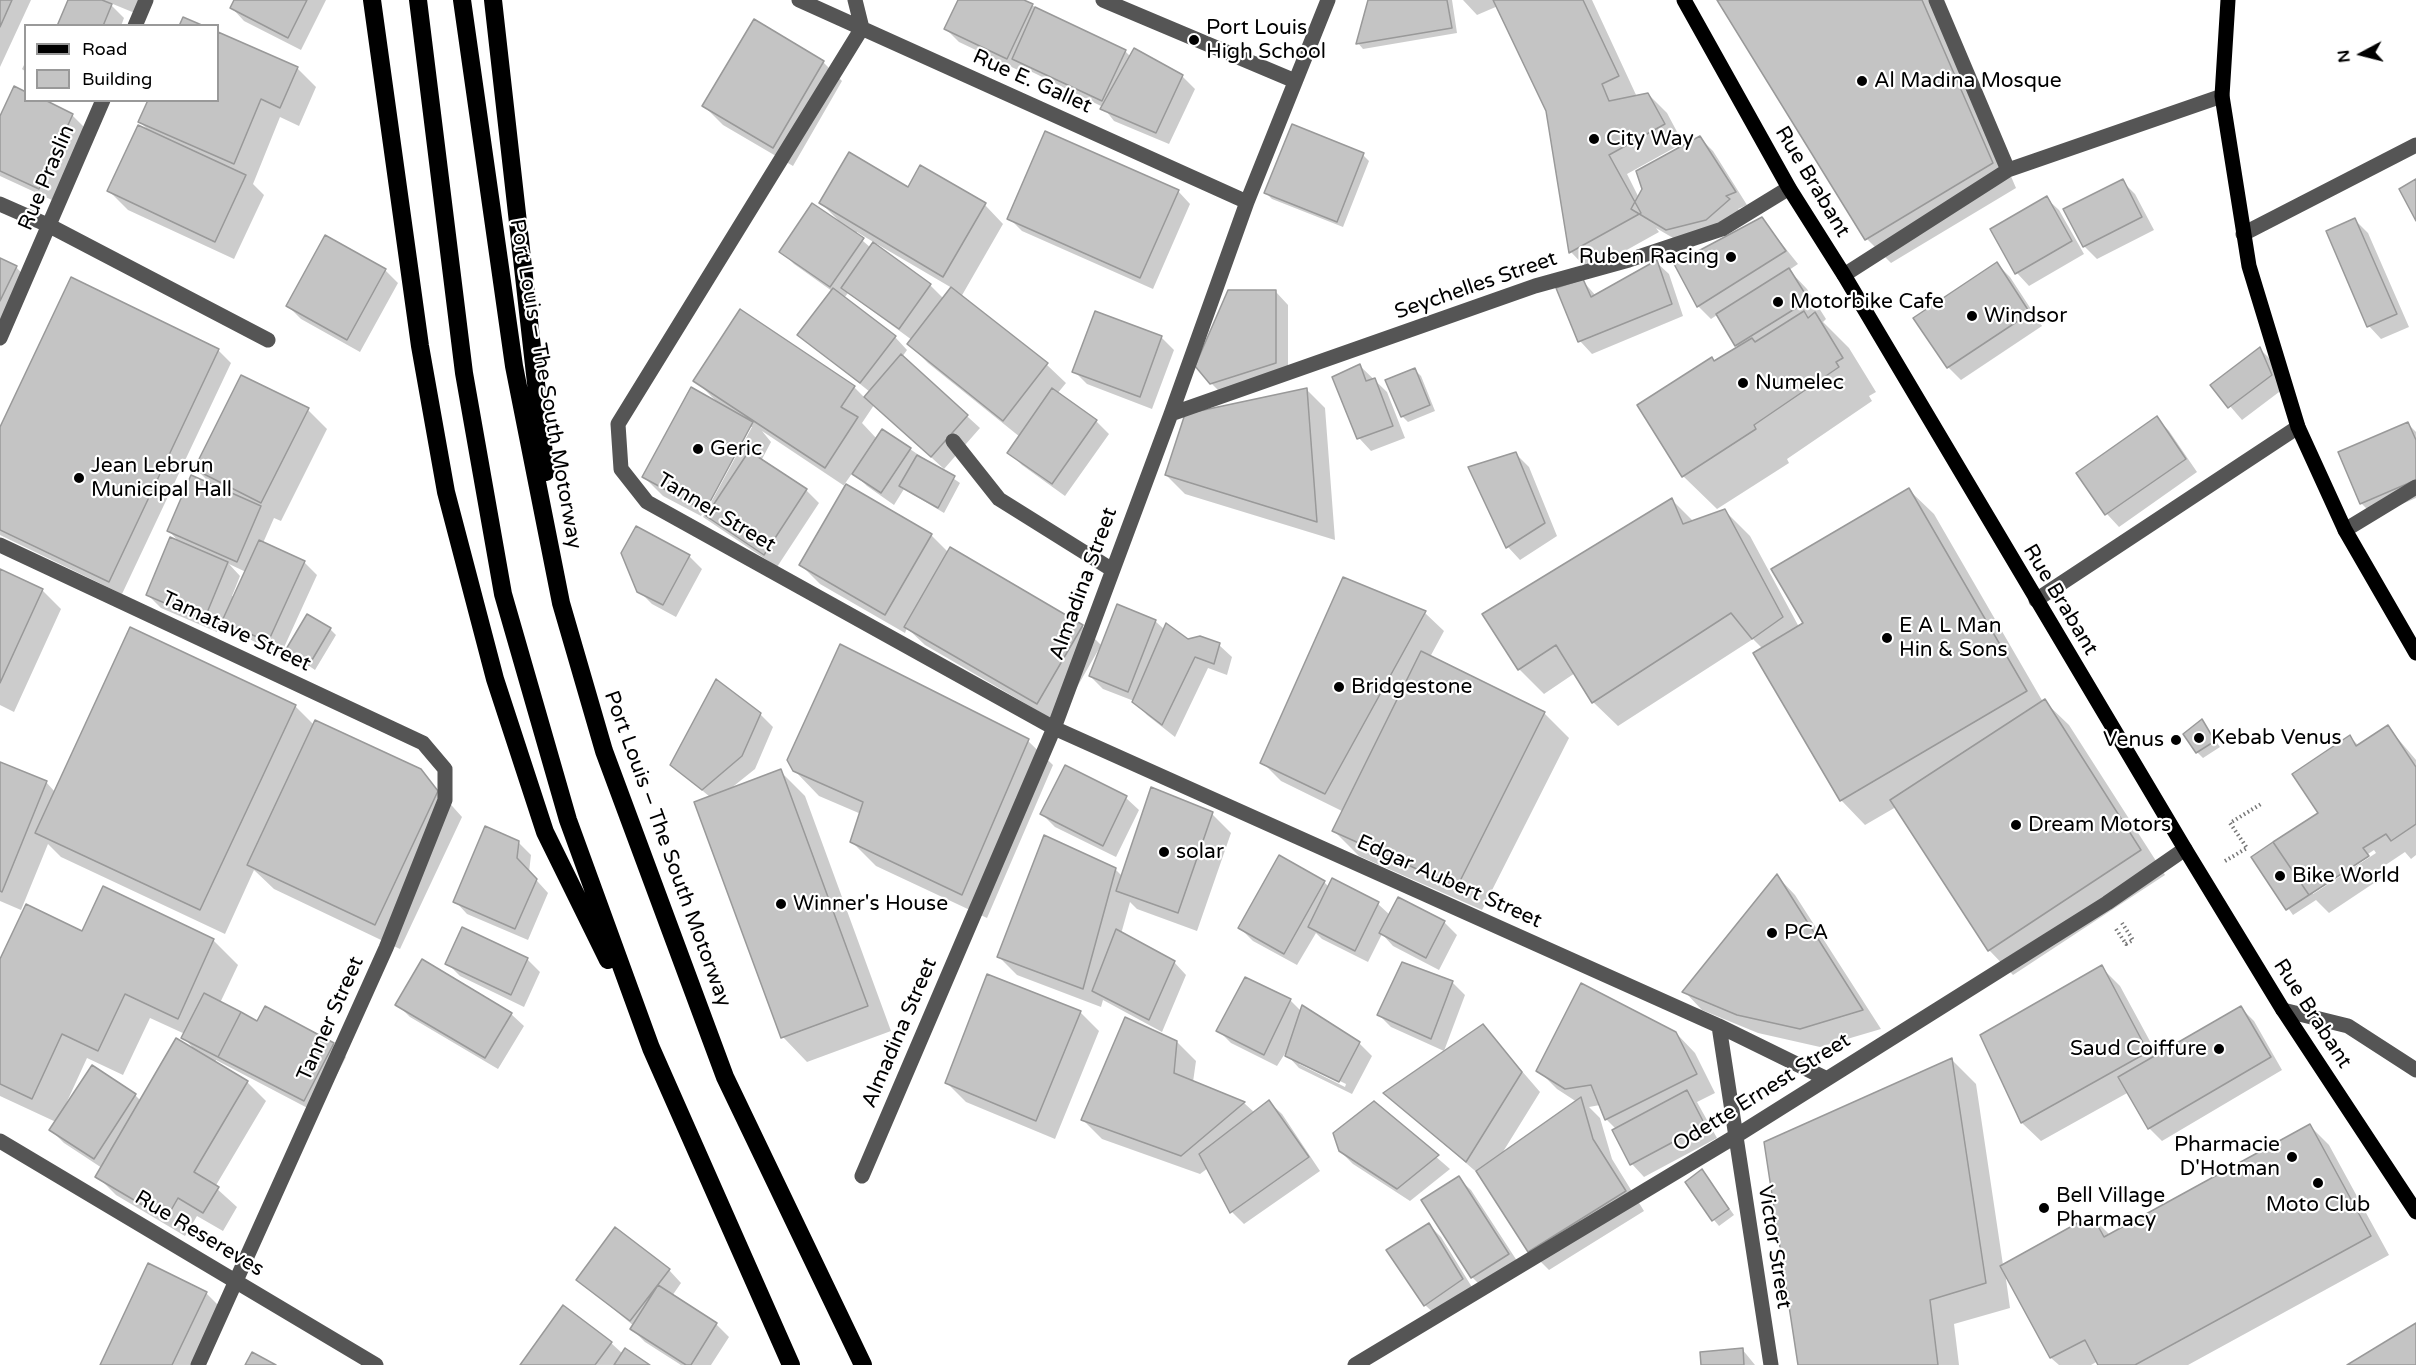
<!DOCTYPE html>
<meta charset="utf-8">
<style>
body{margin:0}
#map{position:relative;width:2416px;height:1365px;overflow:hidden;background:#fff;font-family:"Varela Round",sans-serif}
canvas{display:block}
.legend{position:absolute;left:24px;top:24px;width:195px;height:78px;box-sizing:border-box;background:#fff;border:2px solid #999;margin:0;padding:8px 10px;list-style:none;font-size:18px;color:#000}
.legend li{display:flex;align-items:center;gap:12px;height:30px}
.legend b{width:30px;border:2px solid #999}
.north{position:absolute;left:2332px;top:24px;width:60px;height:60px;-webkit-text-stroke:4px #fff;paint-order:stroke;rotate:263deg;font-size:16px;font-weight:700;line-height:24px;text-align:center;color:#000}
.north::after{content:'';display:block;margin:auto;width:21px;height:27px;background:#000;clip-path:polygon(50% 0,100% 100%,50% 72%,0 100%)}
</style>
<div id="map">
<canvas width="2416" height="1365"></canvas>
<ul class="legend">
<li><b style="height:8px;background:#000"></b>Road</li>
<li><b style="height:16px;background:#c4c4c4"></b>Building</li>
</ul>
<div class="north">N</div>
</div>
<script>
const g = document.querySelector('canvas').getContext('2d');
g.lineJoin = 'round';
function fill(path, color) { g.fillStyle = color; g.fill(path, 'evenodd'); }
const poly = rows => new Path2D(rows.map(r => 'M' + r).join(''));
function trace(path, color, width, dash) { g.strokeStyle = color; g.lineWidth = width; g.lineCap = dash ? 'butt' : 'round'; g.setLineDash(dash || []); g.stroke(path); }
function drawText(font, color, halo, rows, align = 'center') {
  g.font = font + ' "Varela Round",sans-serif'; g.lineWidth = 4.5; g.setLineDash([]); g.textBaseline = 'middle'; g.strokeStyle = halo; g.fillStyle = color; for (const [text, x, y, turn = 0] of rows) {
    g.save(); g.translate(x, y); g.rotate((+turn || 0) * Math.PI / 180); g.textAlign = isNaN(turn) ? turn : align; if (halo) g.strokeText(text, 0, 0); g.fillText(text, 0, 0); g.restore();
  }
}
fill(poly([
 [0,0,31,0,0,67],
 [70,0,149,0,142,16,108,2,124,18,121,26,59,26],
 [236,0,326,0,301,50,244,21,232,8],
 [960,0,1021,0,1125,51,1131,57,1182,76,1195,89,1169,144,1114,121,1103,107,1022,67,1020,71,959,42,946,29],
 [1370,0,1452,0,1457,33,1363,49,1358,43],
 [1463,0,1592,0,1637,97,1648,94,1667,113,1683,143,1627,174,1639,198,1700,138,1713,151,1747,205,1738,209,1741,212,1680,242,1656,228,1659,232,1589,271,1571,252,1547,111,1498,6,1477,15],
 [1719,0,1935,0,2016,188,1891,263,1867,239],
 [754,21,823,62,842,81,793,166,723,125,704,106],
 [218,33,297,68,316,87,299,126,280,117,253,184,264,195,234,259,128,210,109,191,149,131,140,122,218,100],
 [26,61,26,72,22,69],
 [26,100,72,115,85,128,52,200,0,176,0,120],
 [1363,155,1369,161,1343,227,1272,199,1266,193],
 [2122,181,2135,194,2154,230,2097,259,2084,246],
 [908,189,985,205,1003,224,961,297,1047,365,1066,383,1057,394,1096,421,1109,434,1065,496,1022,465,1009,452,1020,437,928,363,909,344,912,340,848,293,844,298,895,337,907,350,902,357,980,428,944,469,874,405,862,423,877,439,910,449,960,483,944,513,904,489,894,505,867,486,853,472,844,485,931,535,949,553,1082,626,1102,646,1155,621,1165,630,1188,640,1219,645,1232,657,1227,675,1208,668,1175,737,1147,715,1134,701,1103,689,1090,676,1100,647,1057,722,925,645,907,628,905,633,820,584,801,565,846,487,762,431,771,442,761,461,806,490,819,503,777,567,703,517,752,427,748,427,701,516,663,496,644,477,718,403,695,380,854,387,865,398,870,392,799,335,832,291,794,264,781,251,838,220,821,203],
 [857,232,875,243,871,248,856,235],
 [877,244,952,288,944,299,930,285,876,246],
 [1178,191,1190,204,1153,289,1022,231,1009,218],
 [2046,198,2059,210,2084,254,2029,286,2017,273,1992,230],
 [1762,219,1798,264,1789,270,1807,289,1826,319,1823,322,1849,348,1876,392,1869,396,1872,401,1787,459,1789,463,1717,509,1683,476,1715,363,1739,348,1717,315,1711,319,1698,306],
 [2355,220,2368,233,2409,327,2381,339,2369,326],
 [0,260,16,267,28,280,0,340],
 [1656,262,1669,274,1683,316,1592,354,1580,341,1582,280,1596,296],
 [1997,264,2010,277,2042,326,1961,380,1948,367,1915,319],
 [385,270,398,283,360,352,301,319,288,306],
 [1276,292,1288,305,1288,376,1224,396,1211,383],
 [1161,337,1174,350,1152,409,1087,384,1074,371],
 [2260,349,2272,361,2283,389,2242,420,2212,385],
 [218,350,231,363,122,594,0,535,0,431],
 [1359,365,1387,392,1405,438,1371,451,1359,438],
 [1415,370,1421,376,1435,411,1408,422,1402,416],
 [1306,389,1325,408,1335,540,1185,494,1166,475],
 [308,410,327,429,281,521,274,518,263,543,304,562,317,575,281,654,236,633,222,620,217,632,161,608,148,595,181,544,169,531,213,486,196,469],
 [229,564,246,572,235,597,232,596,240,576],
 [2157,418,2169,431,2197,472,2119,527,2107,514,2078,474],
 [2408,424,2416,432,2416,498,2374,516,2361,503],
 [1516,454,1529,467,1557,536,1520,560,1508,547,1470,468],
 [1909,490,1934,514,2043,702,2044,701,2069,725,2165,875,2013,975,1989,950,1896,807,1865,825,1841,800,1763,649,1753,639,1618,726,1593,702,1575,673,1544,694,1519,669,1484,614,1672,500,1694,522,1725,511,1750,536,1799,627,1805,624],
 [636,528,689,556,702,569,676,617,652,604,639,591],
 [0,571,42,590,61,609,14,712,0,705],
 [1343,579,1425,613,1444,631,1430,657,1544,713,1569,738,1482,910,1359,856,1334,831,1344,812,1281,781,1262,762],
 [330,629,336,635,315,670,286,650],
 [295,706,314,725,420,770,462,817,400,949,274,889,254,870,225,934,61,857,48,844,21,910,0,901,0,763,46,782,55,792],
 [760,714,773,727,755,769,730,789,780,771,805,796,891,1031,807,1062,783,1037,710,797,672,765],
 [2202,721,2220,747,2203,758,2197,752],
 [2388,727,2416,760,2416,855,2411,859,2405,852,2381,868,2386,875,2329,913,2316,900,2293,915,2253,857,2320,814,2350,737,2359,746],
 [2374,850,2376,853,2313,894,2311,892],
 [1028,741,1053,765,987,918,876,866,852,842,861,814,819,796,794,770],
 [1126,798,1139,810,1116,857,1055,827,1042,814],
 [1212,814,1231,833,1197,931,1137,909,1130,902,1121,934,1174,962,1186,975,1162,1032,1103,1000,1101,1007,1017,975,998,956,1115,869,1123,877],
 [518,842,531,855,529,872,548,893,528,940,467,914,455,901],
 [1777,876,1795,895,1881,1029,1820,1047,1758,1033,1702,1010,1684,991],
 [1332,880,1378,904,1390,915,1444,922,1457,935,1439,970,1393,946,1382,934,1368,962,1322,939,1316,933,1297,965,1253,941,1240,928,1324,882,1329,887],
 [104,888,213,940,238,965,220,1003,258,1023,333,1044,346,1057,317,1113,216,1060,215,1063,247,1082,266,1101,215,1187,237,1207,223,1231,197,1216,185,1236,116,1195,97,1176,102,1168,64,1143,51,1130,56,1122,0,1096,0,963,83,933],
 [150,1018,185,1034,183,1037,196,1051,141,1101,135,1095,65,1106,87,1058,123,1075],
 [463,929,528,960,540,972,524,1007,460,976,447,963],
 [2101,967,2120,986,2158,1056,2241,1008,2254,1021,2282,1070,2162,1141,2149,1128,2129,1092,2041,1141,2022,1123,1982,1035],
 [1246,979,1290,1000,1302,1012,1359,1043,1372,1056,1352,1094,1299,1068,1287,1055,1291,1044,1277,1066,1231,1043,1218,1030],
 [1299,1061,1346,1084,1345,1087,1299,1064],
 [1452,982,1465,995,1444,1051,1391,1027,1378,1014],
 [397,1004,511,1014,524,1026,498,1069,410,1017],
 [1080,1012,1099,1031,1055,1139,966,1102,947,1083],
 [1483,1026,1540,1092,1501,1155,1577,1102,1557,1089,1538,1070,1676,1033,1695,1053,1715,1093,1697,1102,1717,1138,1644,1177,1632,1164,1616,1129,1607,1120,1600,1105,1589,1107,1600,1118,1612,1159,1644,1211,1549,1270,1530,1251,1481,1176,1385,1093],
 [1177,1042,1196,1061,1193,1082,1244,1103,1255,1113,1269,1102,1282,1114,1320,1171,1244,1224,1232,1212,1208,1168,1200,1174,1102,1139,1083,1120],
 [1952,1060,1976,1084,2003,1265,2092,1217,2110,1235,2310,1126,2329,1145,2389,1255,2188,1365,2100,1365,2098,1361,2091,1365,2059,1365,2051,1358,2005,1272,2010,1308,1954,1324,1959,1365,1799,1365],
 [1374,1103,1450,1169,1410,1201,1353,1164,1340,1151],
 [1707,1177,1734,1215,1719,1226,1714,1220],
 [1458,1178,1471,1190,1521,1267,1485,1290,1472,1277,1423,1201],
 [1429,1225,1441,1237,1475,1292,1438,1317,1425,1305],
 [669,1270,681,1283,672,1296,716,1324,729,1337,711,1365,681,1365,645,1342,632,1329,634,1326,578,1280],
 [206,1293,225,1312,200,1365,102,1365],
 [611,1343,623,1354,647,1365,522,1365],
 [1742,1349,1755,1365,1703,1365]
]), '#0003');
const building = poly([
 [0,0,12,0,0,27,0,0],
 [68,0,102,0,112,4,103,26,57,26,68,0],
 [234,0,307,0,288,38,230,8,234,0],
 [958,0,1024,0,1033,4,1007,59,944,29,958,0],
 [1368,0,1447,0,1452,28,1356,44,1368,0],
 [1493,0,1583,0,1619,76,1602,84,1609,101,1648,93,1665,124,1609,155,1641,213,1569,253,1546,111,1493,0],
 [1717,0,1922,0,1993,163,1865,240,1717,0],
 [1035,7,1126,50,1102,101,1012,59,1035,7],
 [183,17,204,26,179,26,183,17],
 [754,19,824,61,773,148,702,106,754,19],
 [218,32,298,67,280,108,261,99,234,164,138,122,148,100,218,100,218,32],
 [1134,48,1183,75,1156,133,1100,109,1134,48],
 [14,86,26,92,26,100,45,100,73,114,39,189,0,171,0,116,14,86],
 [1292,124,1364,153,1337,222,1264,193,1292,124],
 [138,125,246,175,215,242,107,191,138,125],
 [1045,131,1179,190,1140,278,1007,219,1045,131],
 [1700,136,1736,192,1726,196,1730,199,1706,220,1666,230,1631,209,1642,189,1636,171,1700,136],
 [849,152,908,187,920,165,986,203,943,277,819,203,849,152],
 [2123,179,2142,217,2083,247,2063,209,2123,179],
 [2416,179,2416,221,2399,189,2416,179],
 [2047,196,2072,241,2015,274,1990,229,2047,196],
 [812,203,864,238,830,287,779,252,812,203],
 [1762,217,1786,251,1697,307,1674,264,1762,217],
 [2355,218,2397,314,2367,327,2326,231,2355,218],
 [325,235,386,269,347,340,286,306,325,235],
 [873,242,931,284,899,329,841,288,873,242],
 [0,258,17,266,0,301,0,258],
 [1657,260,1672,304,1578,342,1556,288,1583,279,1591,297,1657,260],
 [1997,262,2030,313,1947,368,1913,318,1997,262],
 [1789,268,1809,300,1735,346,1716,314,1789,268],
 [71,277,219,349,109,582,0,530,0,427,71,277],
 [951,287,1048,363,1003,421,907,344,951,287],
 [833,288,896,336,860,383,797,335,833,288],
 [1228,290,1276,290,1276,363,1210,384,1195,366,1228,290],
 [740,309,855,386,841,407,858,417,825,468,693,381,740,309],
 [1095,311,1162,336,1140,397,1072,372,1095,311],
 [1804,311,1808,318,1815,312,1843,358,1836,362,1839,367,1754,425,1756,429,1682,477,1637,405,1712,357,1714,361,1752,338,1755,342,1804,311],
 [2260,347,2272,375,2228,408,2210,385,2260,347],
 [901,354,968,415,931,457,864,397,901,354],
 [1360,364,1366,381,1375,378,1393,426,1357,439,1332,377,1360,364],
 [1415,368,1430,405,1401,417,1385,380,1415,368],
 [241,375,309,408,261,503,194,469,241,375],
 [691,387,753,422,705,511,642,477,691,387],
 [1052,388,1097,420,1052,484,1007,453,1052,388],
 [1307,388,1317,522,1165,475,1185,414,1307,388],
 [2157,416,2186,459,2105,515,2076,473,2157,416],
 [2408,422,2416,440,2416,480,2360,504,2338,452,2408,422],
 [882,429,911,448,881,493,852,474,882,429],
 [749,451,807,489,764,555,706,516,749,451],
 [1516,452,1545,523,1506,548,1468,467,1516,452],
 [917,455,955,476,938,508,899,486,917,455],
 [191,475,261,506,237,562,167,531,191,475],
 [846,484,932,534,885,615,799,565,846,484],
 [1909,488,2027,691,1840,801,1753,653,1803,623,1771,569,1909,488],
 [1672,498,1683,524,1725,509,1783,617,1752,639,1731,613,1592,703,1556,645,1518,670,1482,614,1672,498],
 [636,526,690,555,663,605,637,592,621,553,636,526],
 [170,537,228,562,204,620,146,595,170,537],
 [259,540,305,561,268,642,222,621,259,540],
 [950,547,1083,625,1037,704,904,627,950,547],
 [0,569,43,589,0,683,0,569],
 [1343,577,1426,611,1325,794,1260,763,1343,577],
 [1117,604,1156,620,1128,692,1089,676,1117,604],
 [307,614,331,628,309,665,285,651,307,614],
 [1166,623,1188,639,1200,636,1220,643,1214,664,1195,657,1162,725,1132,702,1166,623],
 [130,627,296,705,200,910,35,833,130,627],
 [840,644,1029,739,962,895,850,842,863,802,793,771,787,760,840,644],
 [1421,651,1545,712,1457,887,1332,831,1421,651],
 [716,679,761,713,742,756,702,790,670,765,716,679],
 [2045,699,2141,850,1988,951,1890,800,2045,699],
 [2202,719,2215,741,2196,753,2183,734,2202,719],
 [315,720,421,769,438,791,375,925,247,865,315,720],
 [2388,725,2416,767,2416,824,2391,841,2386,834,2363,848,2369,856,2309,895,2273,842,2318,813,2292,774,2350,735,2356,746,2388,725],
 [0,762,47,781,2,892,0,891,0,762],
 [1065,765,1127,796,1103,846,1040,814,1065,765],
 [781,769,868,1006,781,1038,694,802,781,769],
 [1151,787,1213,812,1178,913,1116,891,1151,787],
 [485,826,519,841,517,858,537,879,515,929,453,902,485,826],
 [1044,835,1116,868,1083,989,997,957,1044,835],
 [2273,842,2309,895,2286,910,2251,857,2273,842],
 [1279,855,1325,881,1284,954,1238,928,1279,855],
 [1777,874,1863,1010,1800,1029,1737,1015,1682,992,1777,874],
 [1332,878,1379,902,1355,951,1308,927,1332,878],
 [103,886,214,939,178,1019,125,994,98,1051,62,1034,32,1099,0,1084,0,959,26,904,82,931,103,886],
 [1398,897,1445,921,1426,958,1379,933,1398,897],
 [462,927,528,958,511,995,445,964,462,927],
 [1116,929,1175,961,1149,1020,1092,991,1116,929],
 [422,959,512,1013,485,1058,395,1005,422,959],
 [1402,962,1453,981,1431,1039,1377,1015,1402,962],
 [2102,965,2148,1052,2021,1123,1980,1035,2102,965],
 [987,974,1081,1011,1036,1121,945,1083,987,974],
 [1245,977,1291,999,1264,1055,1216,1031,1245,977],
 [1581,983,1676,1032,1697,1074,1605,1120,1591,1085,1565,1089,1536,1071,1581,983],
 [204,993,241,1012,218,1057,181,1038,204,993],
 [1302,1005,1360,1042,1339,1082,1285,1056,1302,1005],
 [265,1006,334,1043,304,1101,218,1057,241,1012,257,1021,265,1006],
 [2241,1006,2271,1057,2148,1129,2118,1077,2241,1006],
 [1125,1017,1177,1041,1174,1073,1245,1102,1181,1156,1081,1120,1125,1017],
 [1483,1024,1522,1072,1466,1162,1383,1093,1483,1024],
 [176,1038,248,1081,194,1172,219,1187,203,1213,178,1198,166,1219,95,1177,176,1038],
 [1952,1058,1986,1283,1930,1300,1938,1365,1798,1365,1764,1142,1952,1058],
 [92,1065,136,1094,94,1159,49,1130,92,1065],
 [1687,1090,1705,1125,1630,1165,1612,1130,1687,1090],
 [1581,1097,1593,1139,1626,1191,1528,1252,1476,1171,1581,1097],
 [1269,1100,1309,1157,1230,1213,1199,1154,1269,1100],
 [1374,1101,1439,1155,1397,1189,1339,1151,1333,1133,1374,1101],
 [2310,1124,2371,1236,2135,1365,2098,1365,2085,1340,2050,1358,2000,1266,2092,1215,2104,1237,2310,1124],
 [1702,1169,1729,1209,1712,1221,1685,1182,1702,1169],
 [1459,1176,1509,1254,1471,1278,1421,1200,1459,1176],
 [1429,1223,1463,1279,1424,1306,1386,1250,1429,1223],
 [615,1227,670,1269,630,1321,576,1280,615,1227],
 [148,1263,207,1292,172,1365,100,1365,148,1263],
 [658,1285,717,1323,691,1365,686,1365,630,1329,658,1285],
 [563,1305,612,1342,595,1365,520,1365,563,1305],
 [2416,1323,2416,1365,2347,1365,2416,1323],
 [625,1348,650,1365,614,1365,625,1348],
 [1743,1348,1744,1365,1701,1365,1700,1352,1743,1348],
 [252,1352,276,1365,245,1365,252,1352]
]);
fill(building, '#c4c4c4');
trace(building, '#999', 1.5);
trace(poly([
 [2225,861,2247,848,2230,823,2261,804],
 [2116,929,2126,944,2133,940,2122,923]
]), '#777', 4, [1.5, 3]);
trace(poly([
 [799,0,1247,202],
 [855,0,862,28,618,424,621,469,647,502,1054,728,1719,1026,1825,1078],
 [1103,0,1295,81],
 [1936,0,2008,170],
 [135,26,146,0],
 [0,204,50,226,268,340],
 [2243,234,2416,145],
 [1844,275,2008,170,2222,96],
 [0,338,103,100],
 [1171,414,1535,286,1629,260,1722,229,1789,188],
 [953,441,999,499,1111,569],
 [2345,530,2416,487],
 [0,545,423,743,445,769,445,800,386,948,198,1365],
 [2036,600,2298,427],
 [2283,1010,2348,1026,2416,1070],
 [1719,1026,1771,1365],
 [0,1141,376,1365],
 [862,1176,1054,728,1171,414,1247,202,1328,0],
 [1355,1365,1736,1136,2107,903,2185,849]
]), '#555', 15);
trace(poly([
 [1684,0,1789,188,1844,275,2185,849,2283,1010,2416,1212],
 [2228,0,2222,96,2249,266,2298,427,2345,530,2416,653]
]), '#000', 15);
trace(poly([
 [372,0,420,346,446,492,495,679,545,832,608,960],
 [418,0,464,373,503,594,568,820,651,1048,791,1365],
 [462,0,514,366,561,603,604,751,725,1077,863,1365],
 [493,0,546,472]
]), '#000', 18);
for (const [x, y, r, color] of [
 [1194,40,6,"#000"],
 [1862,81,6,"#000"],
 [1594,139,6,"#000"],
 [1731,257,6,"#000"],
 [1778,302,6,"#000"],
 [1972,316,6,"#000"],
 [1743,383,6,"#000"],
 [698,449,6,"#000"],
 [79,478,6,"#000"],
 [1887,638,6,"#000"],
 [1339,687,6,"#000"],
 [2199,738,6,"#000"],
 [2176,740,6,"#000"],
 [2016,825,6,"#000"],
 [1164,852,6,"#000"],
 [2280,876,6,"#000"],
 [781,904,6,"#000"],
 [1772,933,6,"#000"],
 [2219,1049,6,"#000"],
 [2292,1157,6,"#000"],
 [2318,1183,6,"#000"],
 [2044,1208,6,"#000"]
]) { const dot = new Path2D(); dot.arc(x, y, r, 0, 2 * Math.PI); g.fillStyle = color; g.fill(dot); trace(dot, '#fff', 2); }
drawText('21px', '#000', '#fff', [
 ["Port Louis",1206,28],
 ["High School",1206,52],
 ["Al Madina Mosque",1874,81],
 ["City Way",1606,139],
 ["Ruben Racing",1719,257,"right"],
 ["Motorbike Cafe",1790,302],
 ["Windsor",1984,316],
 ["Numelec",1755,383],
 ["Geric",710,449],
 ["Jean Lebrun",91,466],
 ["Municipal Hall",91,490],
 ["E A L Man",1899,626],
 ["Hin & Sons",1899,650],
 ["Bridgestone",1351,687],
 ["Kebab Venus",2211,738],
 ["Venus",2164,740,"right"],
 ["Dream Motors",2028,825],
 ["solar",1176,852],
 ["Bike World",2292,876],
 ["Winner's House",793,904],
 ["PCA",1784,933],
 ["Saud Coiffure",2207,1049,"right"],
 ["Pharmacie",2280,1145,"right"],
 ["D'Hotman",2280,1169,"right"],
 ["Bell Village",2056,1196],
 ["Pharmacy",2056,1220],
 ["Moto Club",2318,1205,"center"]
], 'left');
drawText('21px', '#000', '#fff', [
 ["Rue E. Gallet",1032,82,24],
 ["Rue Praslin",47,178,-67],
 ["Rue Brabant",1812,182,59],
 ["Seychelles Street",1476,286,-19],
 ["Port Louis – The South Motorway",545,384,80],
 ["Tanner Street",716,513,31],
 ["Almadina Street",1084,584,-70],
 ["Rue Brabant",2060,600,59],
 ["Tamatave Street",236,632,25],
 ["Port Louis – The South Motorway",667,849,70],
 ["Edgar Aubert Street",1449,882,24],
 ["Rue Brabant",2312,1014,57],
 ["Tanner Street",331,1019,-66],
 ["Almadina Street",900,1033,-67],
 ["Odette Ernest Street",1762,1093,-32],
 ["Rue Resereves",199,1234,31],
 ["Victor Street",1774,1247,81]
]);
</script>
